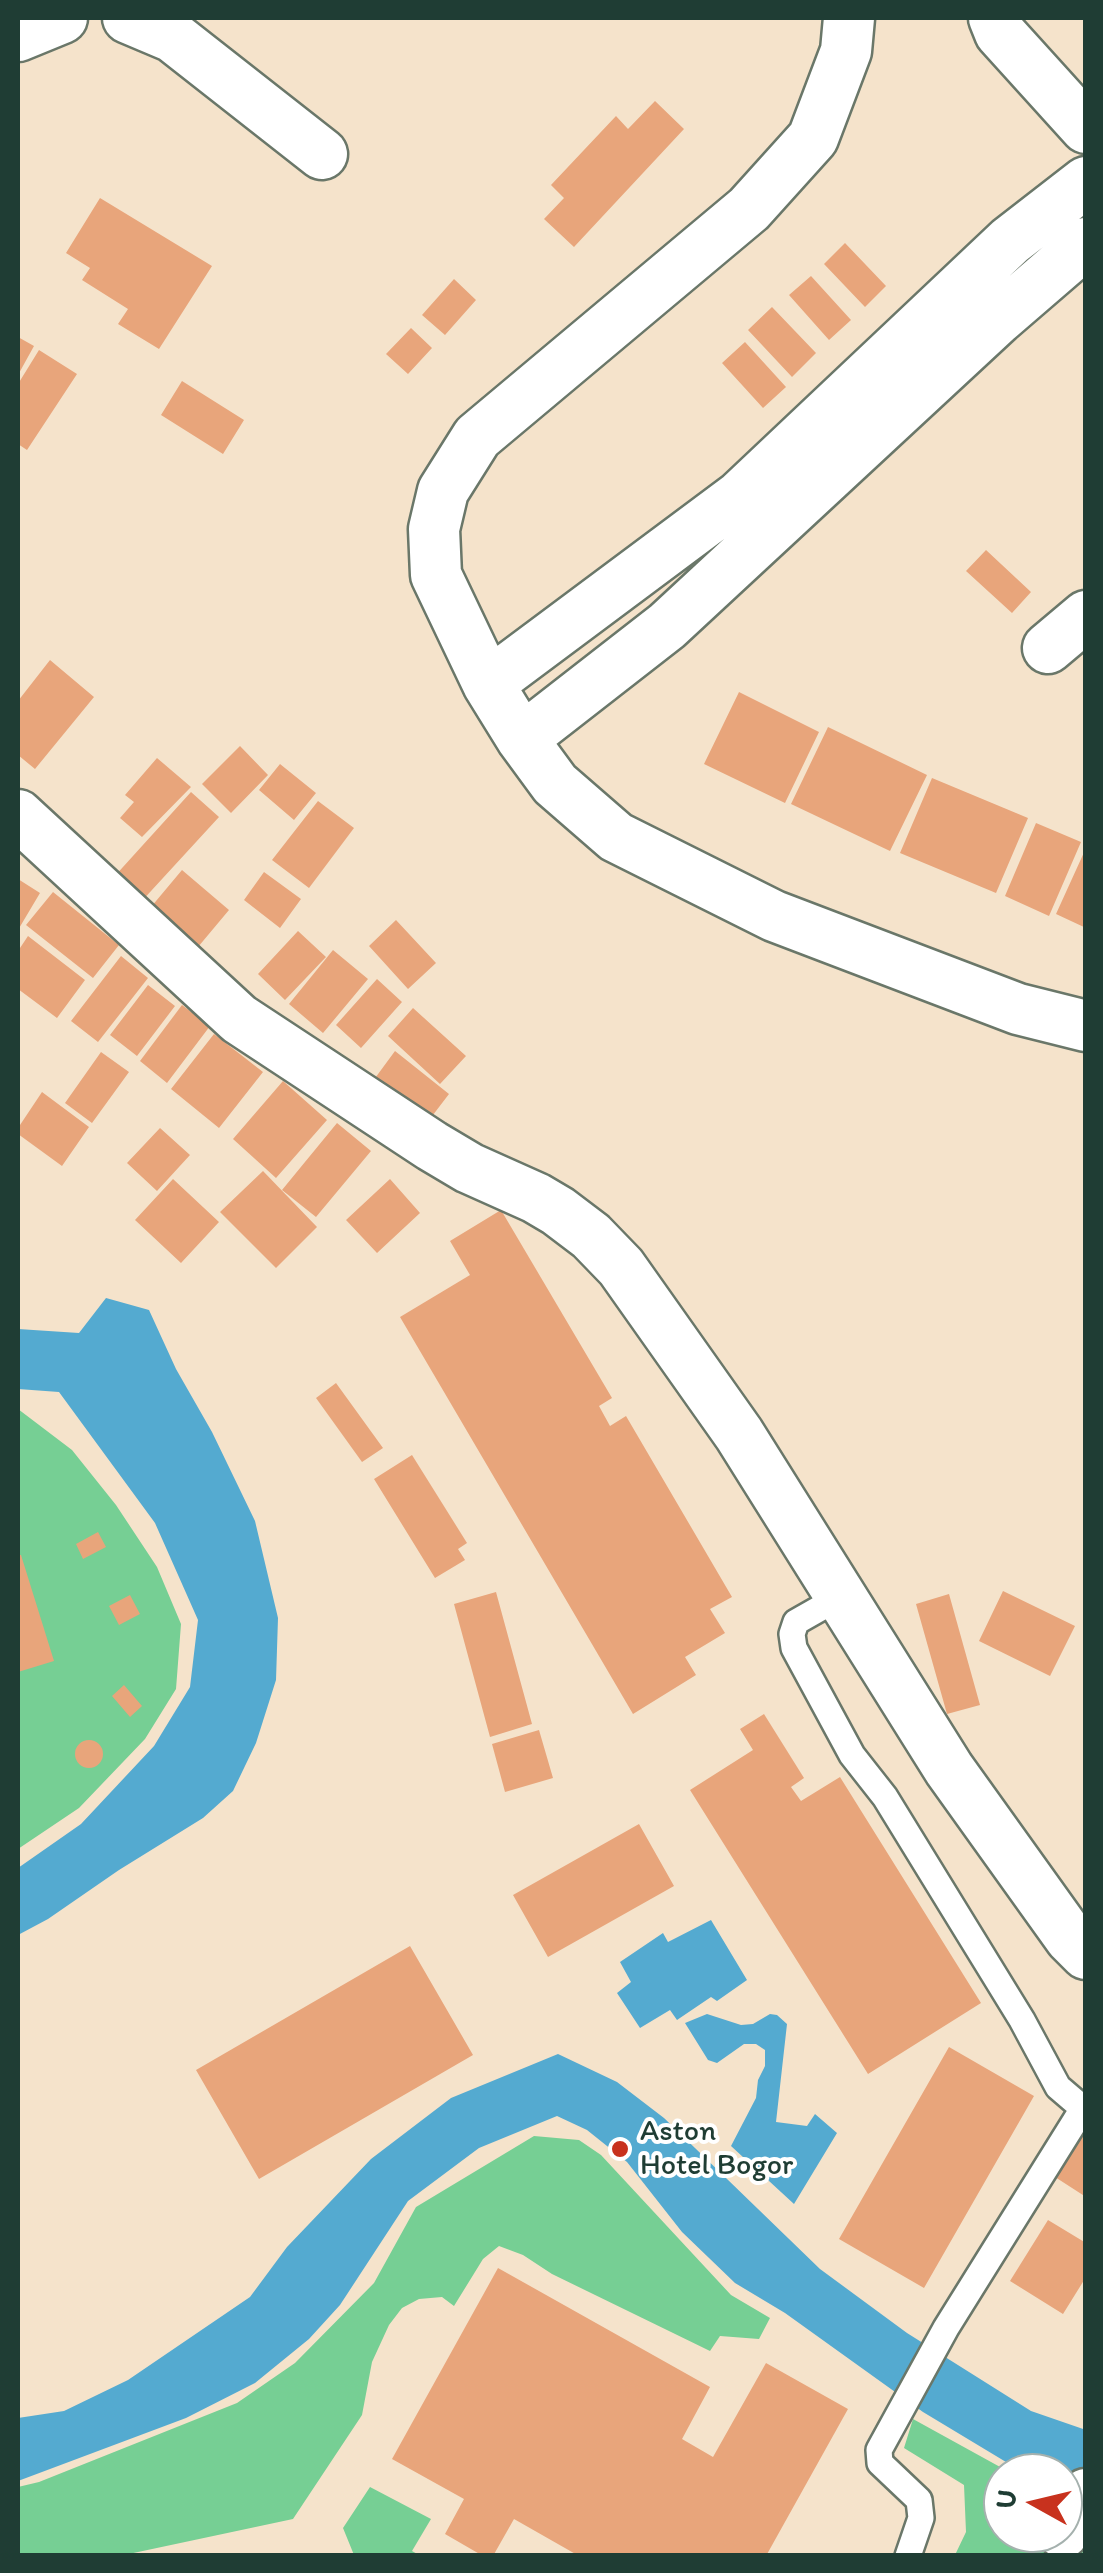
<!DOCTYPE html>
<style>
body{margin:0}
#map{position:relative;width:1103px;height:2573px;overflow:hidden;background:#f5e3cb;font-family:Itim,sans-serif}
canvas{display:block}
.frame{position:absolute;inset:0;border:20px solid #1f3d34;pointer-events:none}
.north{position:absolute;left:983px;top:2453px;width:100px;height:100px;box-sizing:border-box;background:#fff;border:2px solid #a5b1ae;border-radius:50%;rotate:278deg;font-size:28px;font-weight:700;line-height:40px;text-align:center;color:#1f3d34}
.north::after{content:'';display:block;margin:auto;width:35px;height:45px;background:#c8321e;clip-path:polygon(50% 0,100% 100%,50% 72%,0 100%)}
</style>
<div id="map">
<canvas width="1103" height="2573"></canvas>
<div class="frame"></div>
<div class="north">U</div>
</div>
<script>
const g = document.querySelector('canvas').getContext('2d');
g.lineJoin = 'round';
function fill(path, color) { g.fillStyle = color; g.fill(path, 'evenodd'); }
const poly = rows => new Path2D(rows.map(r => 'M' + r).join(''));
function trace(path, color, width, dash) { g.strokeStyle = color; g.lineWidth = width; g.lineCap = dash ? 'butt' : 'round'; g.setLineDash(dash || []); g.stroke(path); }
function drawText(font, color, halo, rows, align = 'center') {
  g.font = font + ' Itim,sans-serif'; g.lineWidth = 8; g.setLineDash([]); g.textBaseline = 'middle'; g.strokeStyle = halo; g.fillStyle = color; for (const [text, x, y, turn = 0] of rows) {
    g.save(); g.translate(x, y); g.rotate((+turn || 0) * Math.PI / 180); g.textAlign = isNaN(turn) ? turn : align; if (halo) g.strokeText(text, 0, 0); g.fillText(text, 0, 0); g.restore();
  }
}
fill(poly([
 [18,1409,72,1450,116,1505,157,1567,181,1624,176,1689,145,1739,79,1808,18,1849],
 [534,2136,579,2140,601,2155,731,2295,770,2318,759,2339,720,2336,710,2351,552,2274,523,2255,499,2246,483,2259,454,2306,442,2297,419,2299,402,2308,389,2325,372,2362,362,2415,293,2519,124,2555,18,2555,18,2487,39,2482,237,2403,295,2363,374,2283,416,2207],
 [913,2419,1011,2473,1003,2473,1003,2533,1063,2533,1085,2501,1085,2555,955,2555,966,2532,964,2485,904,2448],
 [370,2487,431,2519,412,2551,419,2555,354,2555,343,2528]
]), '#76cf94');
fill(poly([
 [106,1298,149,1310,176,1369,212,1432,255,1521,278,1618,276,1680,256,1743,233,1791,203,1818,119,1870,48,1919,18,1935,18,1868,81,1824,154,1746,190,1687,198,1620,155,1523,59,1392,18,1389,18,1329,79,1333],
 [711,1920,747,1980,717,2001,711,1997,677,2020,670,2010,640,2028,617,1993,631,1982,620,1962,663,1933,668,1942],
 [707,2014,741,2025,753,2024,770,2014,777,2015,787,2024,776,2122,807,2126,815,2114,837,2133,794,2204,731,2146,756,2098,758,2080,765,2066,765,2050,756,2044,744,2044,717,2063,708,2060,685,2023],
 [558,2054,617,2082,664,2118,820,2269,907,2333,1031,2411,1086,2430,1085,2491,1063,2482,1063,2473,1037,2473,1006,2462,923,2412,785,2313,735,2283,682,2232,627,2162,587,2130,557,2116,479,2148,408,2201,340,2305,309,2339,255,2383,186,2418,18,2481,18,2418,64,2411,128,2380,250,2297,287,2247,371,2159,451,2098]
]), '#54aad0');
fill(poly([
 [655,101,684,129,574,247,544,219,564,198,551,185,616,116,628,129],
 [100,198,212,266,159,349,118,324,128,309,82,280,90,268,66,253],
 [845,243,886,286,865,307,824,264],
 [811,276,851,320,829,340,789,295],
 [454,279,476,300,445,335,422,315],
 [772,307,816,353,792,377,748,330],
 [411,328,432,348,408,374,386,354],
 [18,337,34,346,18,375],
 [745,342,786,387,763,408,722,363],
 [39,350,77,374,27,450,18,444,18,384],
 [182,381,244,420,223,454,161,415],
 [986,550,1031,592,1012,613,966,571],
 [50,660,94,697,35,769,18,755,18,701],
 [739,692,819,732,785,803,704,764],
 [828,727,927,775,890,851,791,804],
 [240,746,268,775,231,813,202,784],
 [157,758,191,787,142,837,120,818,134,802,125,795],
 [280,764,316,793,294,820,259,790],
 [932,778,1028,818,996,893,900,853],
 [191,792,219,817,140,903,113,878],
 [318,801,354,828,309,888,272,860],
 [1036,823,1081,842,1049,916,1005,896],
 [1086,848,1086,928,1056,914],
 [182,870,229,910,198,947,151,907],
 [264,872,301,899,280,928,244,900],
 [18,879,40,893,18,930],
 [53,892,119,945,93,978,26,925],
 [396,920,436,963,408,989,369,946],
 [298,931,326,957,285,1000,258,974],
 [28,936,85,980,57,1018,18,989,18,951],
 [333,950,368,979,323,1033,289,1004],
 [121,956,148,978,98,1042,71,1021],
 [377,979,402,1002,361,1048,336,1025],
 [148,985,175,1006,137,1056,110,1035],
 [182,1005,210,1026,167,1083,140,1061],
 [413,1008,466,1056,440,1084,388,1036],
 [214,1034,263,1072,219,1128,171,1089],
 [395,1051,449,1094,423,1128,370,1085],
 [101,1052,129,1072,92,1123,65,1103],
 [283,1081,327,1120,276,1178,233,1139],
 [42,1092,89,1127,62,1166,18,1134,18,1128],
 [337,1123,371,1151,316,1217,282,1190],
 [160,1128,190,1155,157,1191,127,1163],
 [263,1171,317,1227,276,1268,220,1212],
 [173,1179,219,1222,181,1263,135,1220],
 [390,1179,420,1213,377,1253,346,1220],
 [501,1210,612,1398,599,1406,610,1426,626,1416,732,1597,710,1609,725,1633,685,1657,696,1675,633,1714,400,1317,470,1275,450,1241],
 [336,1383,383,1448,362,1462,316,1398],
 [412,1455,467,1543,458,1549,465,1560,435,1578,374,1479],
 [98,1532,106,1547,83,1559,76,1544],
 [18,1555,21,1555,54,1661,18,1672],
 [1003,1591,1075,1626,1050,1676,979,1641],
 [496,1592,532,1724,490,1737,454,1604],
 [949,1594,980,1705,947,1714,916,1604],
 [130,1595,140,1614,119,1625,109,1606],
 [124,1685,142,1706,130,1717,112,1696],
 [764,1714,804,1778,791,1787,801,1801,840,1777,981,2003,868,2074,690,1790,753,1750,740,1729],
 [539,1730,553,1778,505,1792,492,1744],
 '75 1754a14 14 0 1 1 28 0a14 14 0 1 1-28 0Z',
 [639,1824,674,1886,548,1957,513,1895],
 [410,1946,473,2055,259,2179,196,2070],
 [949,2047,1034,2096,924,2288,839,2239],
 [1083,2133,1086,2135,1086,2197,1055,2177],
 [1048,2220,1086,2243,1086,2277,1063,2314,1010,2281],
 [498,2268,710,2387,682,2439,713,2457,766,2363,848,2409,766,2556,579,2556,514,2519,493,2556,483,2556,445,2534,464,2499,392,2459]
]), '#e8a57b');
const service = poly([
 [840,1597,796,1622,792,1634,794,1648,852,1755,885,1797,1022,2020,1058,2087,1086,2111],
 [908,2556,921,2518,919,2500,880,2463,879,2450,946,2328,1082,2110]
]);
const minor = poly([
 [128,18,173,37,322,154],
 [849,18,846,51,813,138,749,209,477,437,443,491,434,529,436,575,488,684,522,739,555,784,616,837,774,916,1018,1009,1086,1026],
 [994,18,1000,33,1086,128],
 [18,36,62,18],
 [1048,648,1086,616],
 [488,684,740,496,1010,241,1086,182],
 [522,739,667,626,998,319,1086,243],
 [18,815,239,1019,432,1146,469,1168,536,1198,558,1211,591,1236,621,1267,739,1434,949,1769,1070,1938,1086,1954],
 [1063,2533,1086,2494]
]);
trace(service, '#6a7769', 30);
trace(minor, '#6a7769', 55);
trace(service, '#fff', 25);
trace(minor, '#fff', 50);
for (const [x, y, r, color] of [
 [620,2149,10,"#c8321e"]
]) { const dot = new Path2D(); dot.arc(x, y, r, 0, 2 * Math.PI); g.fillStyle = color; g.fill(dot); trace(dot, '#fff', 4); }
drawText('30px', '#1f3d34', '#fff', [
 ["Aston",640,2132],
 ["Hotel Bogor",640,2166]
], 'left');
</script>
